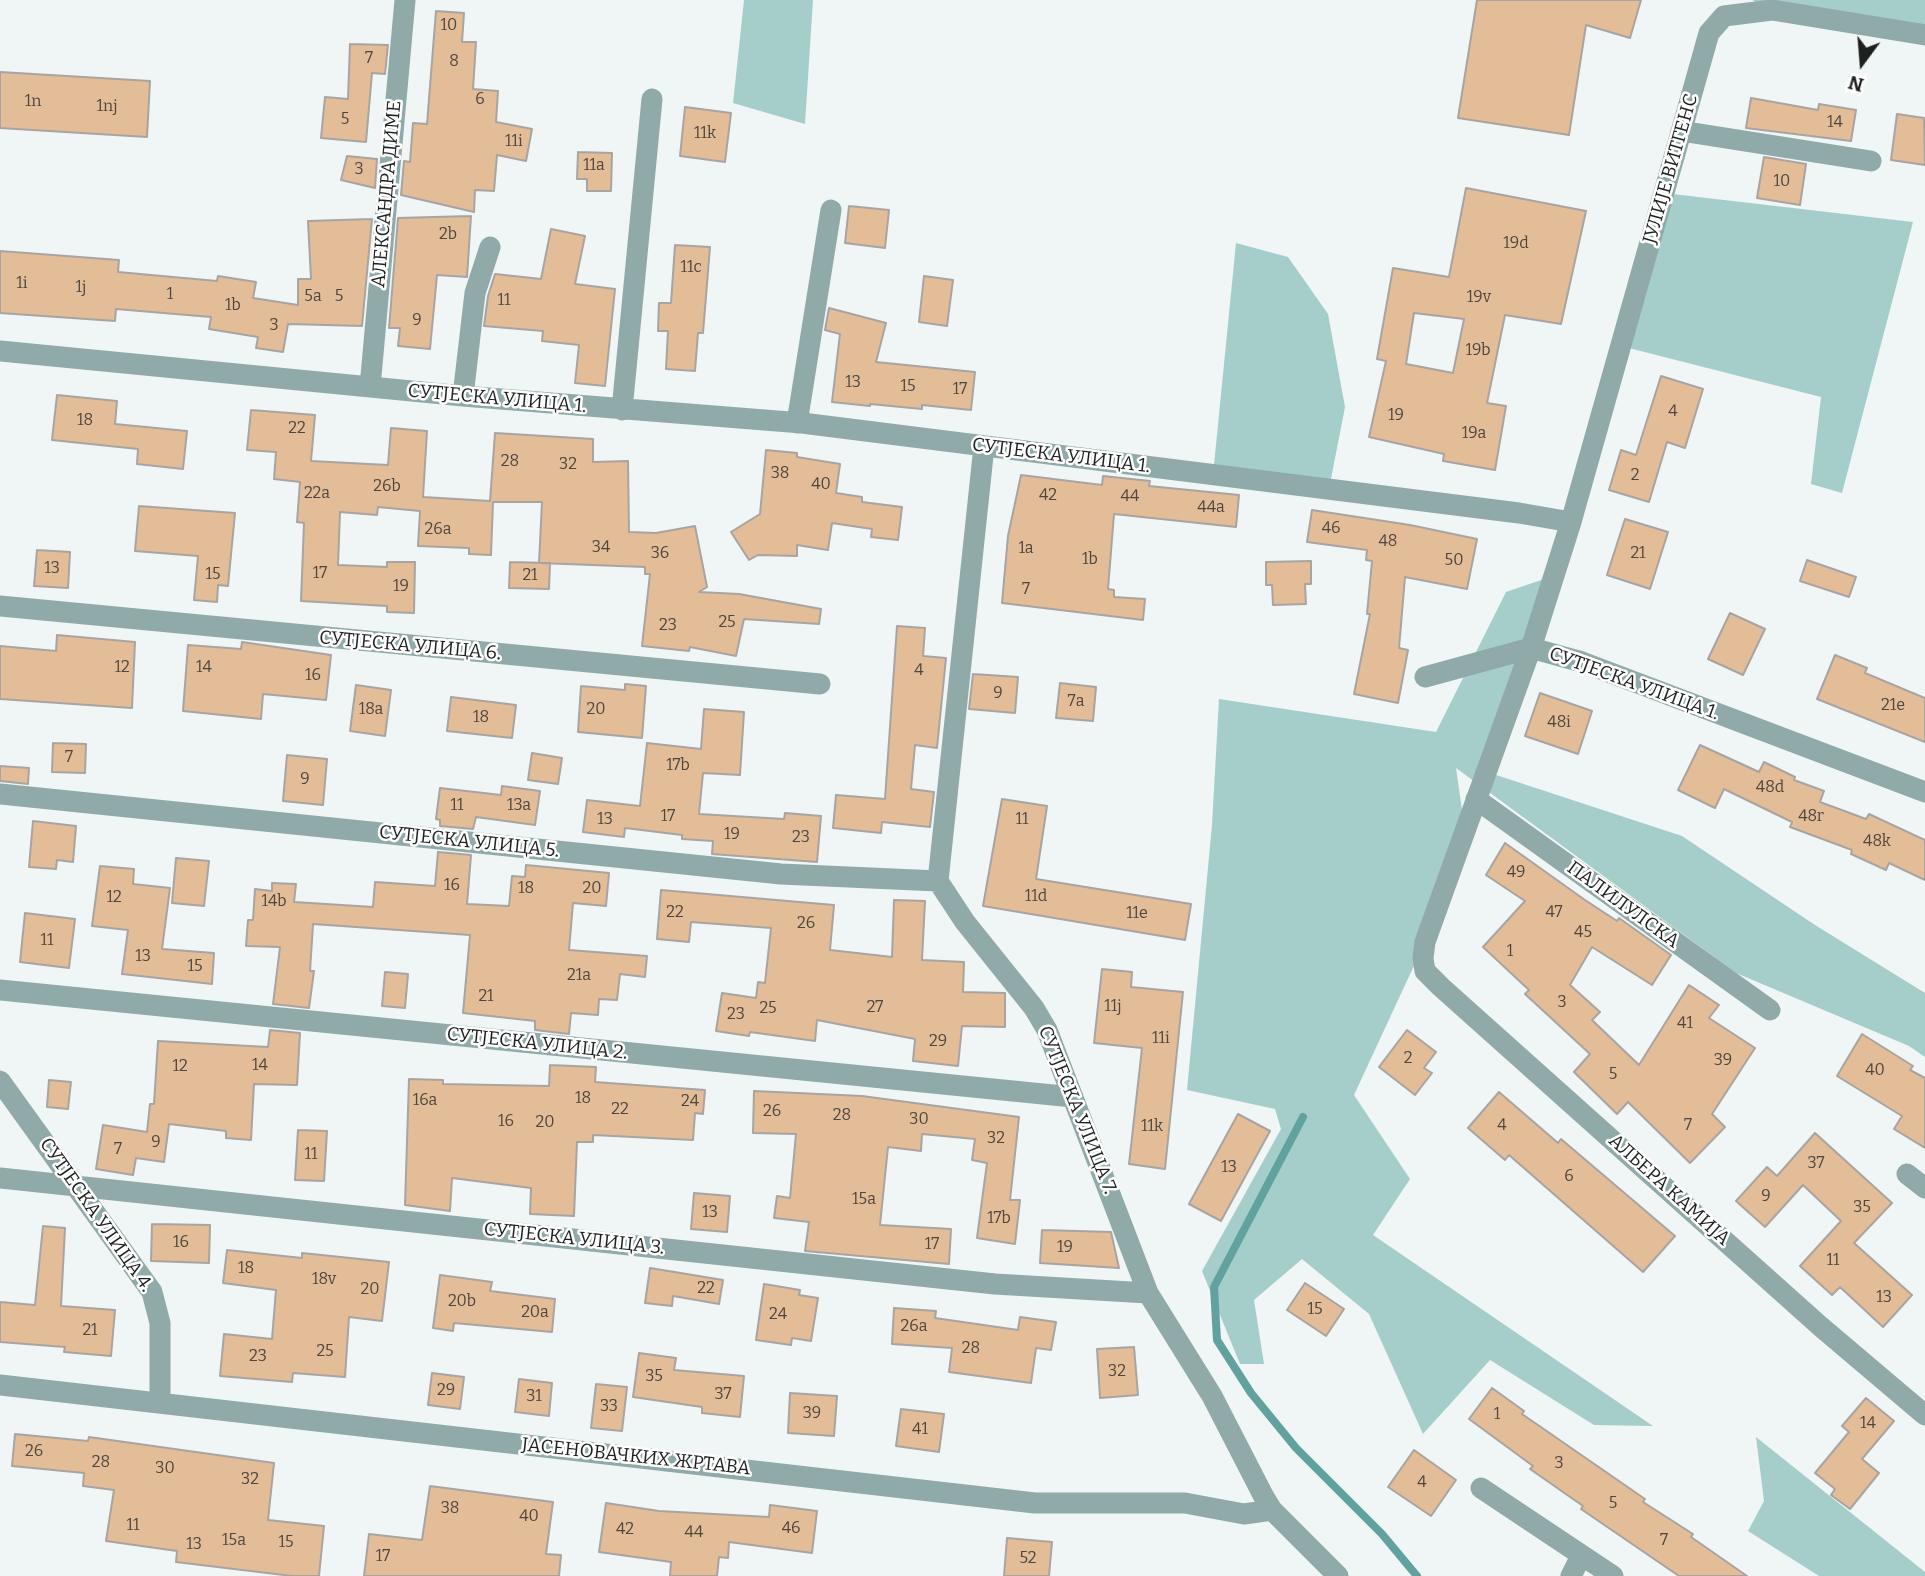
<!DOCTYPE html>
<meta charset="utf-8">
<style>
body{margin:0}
#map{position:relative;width:1925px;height:1576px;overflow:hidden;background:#f0f5f5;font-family:Bitter,serif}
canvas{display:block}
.north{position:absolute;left:1827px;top:28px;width:70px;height:70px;-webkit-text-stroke:5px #fff;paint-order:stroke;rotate:196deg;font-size:19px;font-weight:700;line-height:28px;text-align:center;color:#1e2020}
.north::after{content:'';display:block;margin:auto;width:24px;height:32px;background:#1e2020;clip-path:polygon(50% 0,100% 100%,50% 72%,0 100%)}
</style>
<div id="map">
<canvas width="1925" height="1576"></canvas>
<div class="north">N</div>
</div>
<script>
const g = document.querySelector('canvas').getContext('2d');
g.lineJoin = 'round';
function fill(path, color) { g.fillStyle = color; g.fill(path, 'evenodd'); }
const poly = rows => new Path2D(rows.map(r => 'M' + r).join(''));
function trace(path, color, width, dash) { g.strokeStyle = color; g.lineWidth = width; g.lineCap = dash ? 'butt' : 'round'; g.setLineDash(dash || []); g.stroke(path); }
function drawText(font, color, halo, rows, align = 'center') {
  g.font = font + ' Bitter,serif'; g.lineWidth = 5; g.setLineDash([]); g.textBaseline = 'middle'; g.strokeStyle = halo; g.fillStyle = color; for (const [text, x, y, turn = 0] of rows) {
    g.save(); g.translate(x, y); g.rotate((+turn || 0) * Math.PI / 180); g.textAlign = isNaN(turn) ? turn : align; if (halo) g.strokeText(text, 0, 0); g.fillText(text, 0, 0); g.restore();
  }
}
fill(poly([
 [744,0,813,0,805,124,733,103],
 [1752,0,1925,0,1925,35,1773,10],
 [1664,193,1913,222,1842,493,1811,484,1821,397,1621,346],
 [1236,243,1288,257,1328,314,1345,407,1329,489,1213,475],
 [1553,576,1487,772,1682,836,1815,925,1925,993,1925,1057,1909,1046,1736,973,1456,768,1465,831,1425,942,1354,1095,1410,1179,1373,1235,1653,1426,1594,1425,1490,1360,1423,1434,1369,1314,1302,1259,1254,1300,1264,1364,1240,1364,1202,1271,1281,1129,1275,1109,1187,1090,1212,825,1219,699,1436,732,1506,592],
 [1756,1437,1925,1572,1925,1576,1819,1576,1748,1531,1764,1501]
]), '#a5cecb');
trace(poly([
 [1303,1117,1214,1287,1217,1340,1251,1393,1296,1448,1382,1534,1417,1576]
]), '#62a29e', 8);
const building = poly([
 [1477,0,1641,0,1630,38,1586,25,1569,135,1458,118,1477,0],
 [436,11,464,13,462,42,476,42,473,89,498,91,496,122,532,129,526,161,497,155,494,191,475,190,474,212,401,195,404,161,410,162,413,123,427,124,436,11],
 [350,44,388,45,385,74,372,73,366,142,321,138,325,97,348,99,350,44],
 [0,72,150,81,147,137,0,128,0,72],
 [1751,98,1818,110,1819,104,1856,110,1851,141,1746,128,1751,98],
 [685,107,731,113,725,162,680,156,685,107],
 [1897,114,1924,118,1925,165,1891,160,1897,114],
 [578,152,612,153,611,191,587,191,587,179,577,179,578,152],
 [347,156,377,159,375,188,341,180,347,156],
 [1764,157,1806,164,1800,205,1757,198,1764,157],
 [1466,188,1586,211,1561,324,1505,315,1487,403,1506,406,1495,470,1443,461,1444,454,1369,437,1386,361,1377,359,1393,268,1449,277,1466,188],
 [1414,313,1464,319,1453,373,1406,364,1414,313],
 [849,206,889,210,885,248,845,243,849,206],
 [471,216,467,277,437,275,430,349,398,346,400,328,389,328,398,218,471,216],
 [372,219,362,326,288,324,283,352,256,348,258,337,209,329,211,317,116,309,115,321,0,313,0,251,119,260,118,272,217,281,218,276,256,282,253,298,298,305,298,279,311,279,308,221,372,219],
 [551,229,585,236,575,284,615,289,605,386,575,383,579,345,542,341,543,331,484,326,488,296,495,274,541,279,551,229],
 [675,245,710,247,703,333,698,333,695,371,666,369,668,331,658,331,659,303,671,303,675,245],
 [924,276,953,280,947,326,919,322,924,276],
 [829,308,886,323,876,362,975,372,971,410,922,405,922,409,870,404,870,406,832,402,840,334,825,330,829,308],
 [1661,376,1703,389,1685,448,1667,442,1649,502,1609,490,1621,450,1636,455,1661,376],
 [57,395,117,401,115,424,187,431,183,469,137,464,138,449,52,440,57,395],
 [251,410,315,415,311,461,388,465,391,428,427,431,423,497,490,501,495,433,593,439,593,462,628,461,629,532,656,533,695,526,707,587,699,592,739,594,821,609,819,624,744,619,736,656,690,647,689,651,642,646,650,574,645,574,645,567,539,563,542,502,493,502,491,555,469,554,469,548,418,546,420,511,378,507,377,515,340,512,338,565,387,567,387,562,415,562,414,613,387,612,387,606,301,601,304,523,297,522,300,482,274,479,276,452,247,450,251,410],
 [766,450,797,453,797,457,840,464,836,493,862,497,862,502,902,507,898,540,871,537,872,529,832,523,828,550,797,545,797,556,758,555,749,560,731,532,760,514,766,450],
 [1021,475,1102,485,1103,476,1150,481,1149,486,1239,495,1236,527,1114,514,1108,589,1114,590,1114,597,1145,599,1143,620,1002,603,1008,536,1021,475],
 [139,506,235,513,228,586,218,585,217,602,194,600,198,556,135,551,139,506],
 [1312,510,1410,525,1477,539,1467,589,1405,577,1399,648,1408,650,1398,703,1354,694,1370,614,1367,614,1372,561,1366,560,1367,550,1307,542,1312,510],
 [1625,519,1668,532,1650,589,1607,575,1625,519],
 [37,550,70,552,68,588,34,586,37,550],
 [1807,560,1856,577,1849,597,1800,581,1807,560],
 [1311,561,1311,584,1305,584,1306,604,1273,605,1272,585,1266,585,1266,562,1311,561],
 [510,562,550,563,549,589,509,588,510,562],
 [1730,613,1765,629,1743,675,1708,659,1730,613],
 [897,626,925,628,923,656,946,658,937,748,915,745,911,789,934,792,930,827,882,822,881,833,833,828,836,795,885,799,897,626],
 [57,635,135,642,132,708,0,699,0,646,56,651,57,635],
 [242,642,331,655,326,700,263,694,261,719,183,711,188,645,241,649,242,642],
 [1835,655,1867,668,1865,673,1925,698,1925,742,1817,699,1835,655],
 [973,674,1018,677,1015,713,969,709,973,674],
 [1060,683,1096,687,1093,721,1056,718,1060,683],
 [625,684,646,686,642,738,578,732,581,686,625,690,625,684],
 [356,685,391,690,385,736,350,731,356,685],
 [1540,693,1592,711,1578,754,1525,736,1540,693],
 [451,697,516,705,512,738,447,731,451,697],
 [704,709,744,712,740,775,703,773,699,814,784,819,785,813,821,816,817,862,712,854,713,841,682,839,682,835,625,828,624,837,583,832,587,800,640,806,647,743,701,749,704,709],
 [53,743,86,744,85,773,52,772,53,743],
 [1700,745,1759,772,1764,762,1795,777,1794,780,1824,791,1820,802,1866,819,1869,814,1925,840,1925,880,1889,863,1886,870,1851,854,1852,850,1790,827,1792,822,1724,789,1715,808,1678,790,1700,745],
 [532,753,562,758,558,784,528,780,532,753],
 [287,755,327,759,323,805,283,801,287,755],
 [0,766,29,768,28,784,0,781,0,766],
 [502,786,540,791,535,825,476,817,473,829,440,826,440,820,436,819,440,788,501,795,502,786],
 [1002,799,1047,806,1036,879,1191,904,1185,940,983,906,1002,799],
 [33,821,76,826,73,862,57,860,56,869,29,867,33,821],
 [1505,843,1585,900,1617,921,1619,918,1671,955,1652,985,1592,947,1570,985,1600,1012,1592,1020,1639,1065,1689,985,1719,1005,1709,1018,1755,1048,1712,1114,1725,1127,1690,1163,1628,1102,1617,1114,1574,1072,1590,1054,1525,994,1529,990,1483,947,1525,901,1486,875,1505,843],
 [438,852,471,855,467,904,509,906,512,876,525,877,526,865,609,873,606,906,573,903,569,950,647,956,645,977,620,974,617,1000,599,999,598,1015,571,1013,569,1034,535,1030,535,1021,463,1013,470,935,313,924,310,971,314,971,309,1008,273,1004,280,947,246,946,248,920,253,920,255,889,272,891,272,883,296,884,294,902,373,907,375,882,435,886,438,852],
 [176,858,209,861,204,906,172,903,176,858],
 [100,866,134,869,133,884,170,888,162,949,214,953,212,984,122,974,128,930,92,926,100,866],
 [661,890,834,905,830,950,892,957,894,900,925,901,922,960,964,962,963,992,1005,993,1005,1027,962,1026,958,1066,913,1061,915,1039,817,1020,815,1041,750,1032,749,1036,716,1031,722,993,756,998,758,982,765,983,771,928,691,922,689,942,657,939,661,890],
 [25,913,75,919,69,968,20,962,25,913],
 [1102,969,1132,972,1131,987,1183,992,1165,1169,1129,1164,1142,1048,1094,1043,1102,969],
 [385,972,408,974,405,1008,382,1006,385,972],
 [270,1030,300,1033,297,1085,254,1084,251,1140,226,1138,226,1131,169,1124,164,1162,136,1158,133,1175,96,1169,103,1125,147,1132,150,1104,154,1104,158,1041,268,1047,270,1030],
 [1407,1030,1436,1052,1424,1068,1432,1073,1415,1095,1379,1067,1407,1030],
 [1862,1034,1913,1066,1910,1070,1925,1078,1925,1148,1894,1129,1902,1116,1837,1076,1862,1034],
 [550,1065,596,1067,595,1082,705,1090,703,1114,695,1113,693,1140,593,1135,593,1142,577,1142,574,1216,530,1214,531,1188,452,1178,450,1211,405,1205,409,1079,443,1080,443,1084,549,1086,550,1065],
 [49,1080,71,1082,68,1109,47,1107,49,1080],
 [754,1091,862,1096,1019,1117,1010,1200,1020,1200,1015,1244,977,1238,987,1163,972,1160,975,1139,922,1134,921,1151,888,1147,880,1225,951,1229,949,1264,805,1251,809,1222,774,1218,777,1196,790,1198,796,1134,753,1133,754,1091],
 [1499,1092,1558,1143,1561,1139,1675,1236,1643,1272,1509,1155,1505,1160,1468,1128,1499,1092],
 [1238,1114,1270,1131,1221,1221,1189,1204,1238,1114],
 [298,1130,327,1131,324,1181,295,1180,298,1130],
 [1815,1133,1892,1203,1854,1243,1912,1295,1883,1327,1840,1287,1832,1295,1800,1266,1841,1221,1803,1185,1765,1227,1736,1201,1767,1167,1777,1176,1815,1133],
 [694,1193,730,1196,727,1232,691,1229,694,1193],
 [152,1224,210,1225,209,1263,151,1261,152,1224],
 [43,1226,65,1228,61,1306,115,1310,111,1356,64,1352,65,1347,0,1342,0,1302,35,1305,43,1226],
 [1042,1230,1111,1232,1119,1268,1040,1263,1042,1230],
 [227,1250,302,1258,302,1253,389,1262,382,1321,349,1317,345,1377,293,1373,292,1382,220,1376,224,1334,272,1339,276,1290,223,1283,227,1250],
 [650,1268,723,1280,719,1304,673,1296,672,1306,645,1303,650,1268],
 [440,1275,492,1282,490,1291,555,1299,552,1332,454,1323,453,1331,433,1328,440,1275],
 [1305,1283,1344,1309,1326,1336,1287,1310,1305,1283],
 [764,1284,800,1290,799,1295,818,1298,811,1341,792,1338,791,1345,756,1340,764,1284],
 [894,1308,936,1311,935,1318,1018,1330,1020,1317,1056,1322,1051,1350,1036,1348,1031,1383,949,1372,952,1348,892,1344,894,1308],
 [1134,1347,1138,1395,1100,1398,1097,1349,1134,1347],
 [639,1353,676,1358,674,1370,744,1376,740,1417,702,1413,702,1407,633,1397,639,1353],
 [432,1373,464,1377,460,1409,428,1405,432,1373],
 [519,1379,552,1383,549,1416,515,1412,519,1379],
 [596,1384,627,1387,622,1431,591,1428,596,1384],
 [1492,1388,1524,1411,1522,1414,1645,1499,1643,1502,1693,1534,1691,1537,1747,1576,1679,1576,1581,1509,1583,1506,1530,1469,1533,1466,1469,1419,1492,1388],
 [790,1393,837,1396,834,1436,788,1433,790,1393],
 [1866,1398,1894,1421,1862,1459,1879,1473,1850,1509,1831,1495,1835,1489,1815,1473,1849,1432,1842,1426,1866,1398],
 [901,1409,944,1414,939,1452,896,1446,901,1409],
 [15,1434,88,1441,89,1437,274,1463,268,1520,324,1526,319,1576,292,1576,176,1562,177,1551,106,1541,114,1490,83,1486,84,1473,12,1466,15,1434],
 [1414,1450,1456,1480,1431,1516,1388,1487,1414,1450],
 [430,1486,553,1502,546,1554,561,1555,559,1576,364,1576,369,1534,422,1540,430,1486],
 [606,1503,659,1511,769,1517,770,1505,817,1511,812,1553,729,1542,728,1558,719,1557,717,1576,670,1576,671,1562,599,1552,606,1503],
 [1007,1538,1052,1542,1049,1576,1004,1576,1007,1538]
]);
fill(building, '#e3bd98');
trace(building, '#a8a4a1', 2);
trace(poly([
 [1925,35,1772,10,1724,16,1709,33,1571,522,1531,648,1425,942,1423,958,1425,971,1441,987,1820,1326,1925,1415],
 [1681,131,1871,161],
 [0,351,463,396,802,423,1519,513,1571,522],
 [370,387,405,0],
 [463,396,475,293,490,247],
 [622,410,652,99],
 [797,423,831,210],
 [984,446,938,881,965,922,1034,1008,1047,1030,1148,1293,1212,1396,1264,1497,1272,1510,1338,1576],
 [0,606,820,684],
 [1531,648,1582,662,1925,792],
 [1425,677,1531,648],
 [0,794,781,874,938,881],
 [1476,799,1770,1010],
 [0,990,1073,1097],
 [0,1081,152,1292,160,1323,160,1402],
 [1907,1174,1925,1188],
 [0,1178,995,1284,1148,1293],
 [0,1385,1035,1503,1185,1503,1244,1514,1272,1510],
 [1481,1488,1613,1576],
 [1571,1576,1581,1556]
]), '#8faaa8', 21);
drawText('16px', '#4f473e', null, [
 ["10",449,26],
 ["7",369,59],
 ["8",454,62],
 ["6",480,100],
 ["1n",33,102],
 ["1nj",107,107],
 ["5",345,120],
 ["14",1835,123],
 ["11k",705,134],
 ["11i",514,142],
 ["11a",594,166],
 ["3",359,170],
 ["10",1782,182],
 ["2b",448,235],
 ["19d",1516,244],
 ["11c",691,268],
 ["1i",22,284],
 ["1j",81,288],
 ["1",170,295],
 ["5a",313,297],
 ["5",339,297],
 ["19v",1479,298],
 ["11",504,301],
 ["1b",233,306],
 ["9",417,321],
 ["3",274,326],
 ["19b",1478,351],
 ["13",853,383],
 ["15",908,387],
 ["17",960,390],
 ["4",1673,412],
 ["19",1396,416],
 ["18",85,421],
 ["22",297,429],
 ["19a",1474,434],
 ["28",510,462],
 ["32",568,465],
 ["38",780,474],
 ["2",1635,476],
 ["40",821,485],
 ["26b",387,487],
 ["22a",317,494],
 ["42",1048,496],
 ["44",1130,497],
 ["44a",1211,508],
 ["46",1331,529],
 ["26a",438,530],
 ["48",1388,542],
 ["34",601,548],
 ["1a",1026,549],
 ["36",660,554],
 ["21",1638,554],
 ["1b",1090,560],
 ["50",1454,561],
 ["13",52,569],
 ["17",320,574],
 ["15",213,575],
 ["21",530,576],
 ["19",401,587],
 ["7",1026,590],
 ["25",727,623],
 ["23",668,626],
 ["12",122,668],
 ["14",204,668],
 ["4",919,671],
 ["16",313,676],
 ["9",998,694],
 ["7a",1076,702],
 ["21e",1893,706],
 ["18a",371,710],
 ["20",596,710],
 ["18",481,718],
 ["48i",1559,723],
 ["7",69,758],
 ["17b",678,766],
 ["9",305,780],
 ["48d",1770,788],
 ["11",457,806],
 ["13a",519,806],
 ["17",668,817],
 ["48r",1811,817],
 ["13",605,820],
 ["11",1022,820],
 ["19",732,835],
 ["23",801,838],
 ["48k",1877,842],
 ["49",1516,873],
 ["16",452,886],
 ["18",526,889],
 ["20",592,889],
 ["11d",1036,897],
 ["12",114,898],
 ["14b",274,902],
 ["22",675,913],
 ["47",1554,913],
 ["11e",1137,914],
 ["26",806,924],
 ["45",1583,933],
 ["11",47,941],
 ["1",1510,952],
 ["13",143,957],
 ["15",195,967],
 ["21a",579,976],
 ["21",486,997],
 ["3",1562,1003],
 ["11j",1113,1007],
 ["27",875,1008],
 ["25",768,1009],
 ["23",736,1015],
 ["41",1685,1024],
 ["11i",1161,1039],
 ["29",938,1042],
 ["2",1408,1059],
 ["39",1723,1061],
 ["14",260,1066],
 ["12",180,1067],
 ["40",1875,1071],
 ["5",1613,1075],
 ["18",583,1099],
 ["16a",425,1101],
 ["24",690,1102],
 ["22",620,1110],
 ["26",772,1112],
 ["28",842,1116],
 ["30",919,1120],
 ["16",506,1122],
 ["20",545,1123],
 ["4",1502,1126],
 ["7",1688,1126],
 ["11k",1152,1127],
 ["32",996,1139],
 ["9",156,1143],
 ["7",118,1150],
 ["11",311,1155],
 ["37",1816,1164],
 ["13",1229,1168],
 ["6",1569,1177],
 ["9",1766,1197],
 ["15a",864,1200],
 ["35",1862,1208],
 ["13",710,1213],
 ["17b",999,1219],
 ["16",181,1243],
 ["17",932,1245],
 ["19",1065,1248],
 ["11",1833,1261],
 ["18",246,1269],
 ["18v",324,1280],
 ["22",706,1289],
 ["20",370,1290],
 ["13",1884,1298],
 ["20b",462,1302],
 ["15",1315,1310],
 ["20a",535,1313],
 ["24",778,1315],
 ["26a",914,1327],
 ["21",90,1331],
 ["28",971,1349],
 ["25",325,1352],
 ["23",258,1357],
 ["32",1117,1372],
 ["35",654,1377],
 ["29",446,1391],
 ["37",723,1395],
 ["31",534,1397],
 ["33",609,1407],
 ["39",812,1414],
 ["1",1497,1415],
 ["14",1868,1424],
 ["41",920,1430],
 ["26",34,1452],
 ["28",101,1463],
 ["3",1559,1464],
 ["30",165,1469],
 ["32",250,1480],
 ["4",1422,1483],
 ["5",1613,1504],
 ["38",450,1509],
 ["40",529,1517],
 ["11",133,1526],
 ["46",791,1529],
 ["42",625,1530],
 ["44",694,1533],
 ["15a",234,1541],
 ["7",1664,1541],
 ["15",286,1543],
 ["13",194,1545],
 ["17",383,1557],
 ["52",1028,1559]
]);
drawText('19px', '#1e2020', '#fff', [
 ["ЈУЛИЈЕ ВИТГЕНС",1671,169,-74],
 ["АЛЕКСАНДРА ДИМЕ",387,194,-85],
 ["СУТЈЕСКА УЛИЦА 1.",497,399,5],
 ["СУТЈЕСКА УЛИЦА 1.",1061,456,7],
 ["СУТЈЕСКА УЛИЦА 6.",410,646,5],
 ["СУТЈЕСКА УЛИЦА 1.",1634,684,20],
 ["СУТЈЕСКА УЛИЦА 5.",469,842,6],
 ["ПАЛИЛУЛСКА",1623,905,36],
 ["СУТЈЕСКА УЛИЦА 2.",537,1044,6],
 ["СУТЈЕСКА УЛИЦА 7.",1077,1110,68],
 ["АЛБЕРА КАМИЈА",1669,1190,42],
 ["СУТЈЕСКА УЛИЦА 4.",96,1215,55],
 ["СУТЈЕСКА УЛИЦА 3.",574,1239,6],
 ["ЈАСЕНОВАЧКИХ ЖРТАВА",636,1457,6]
]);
</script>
